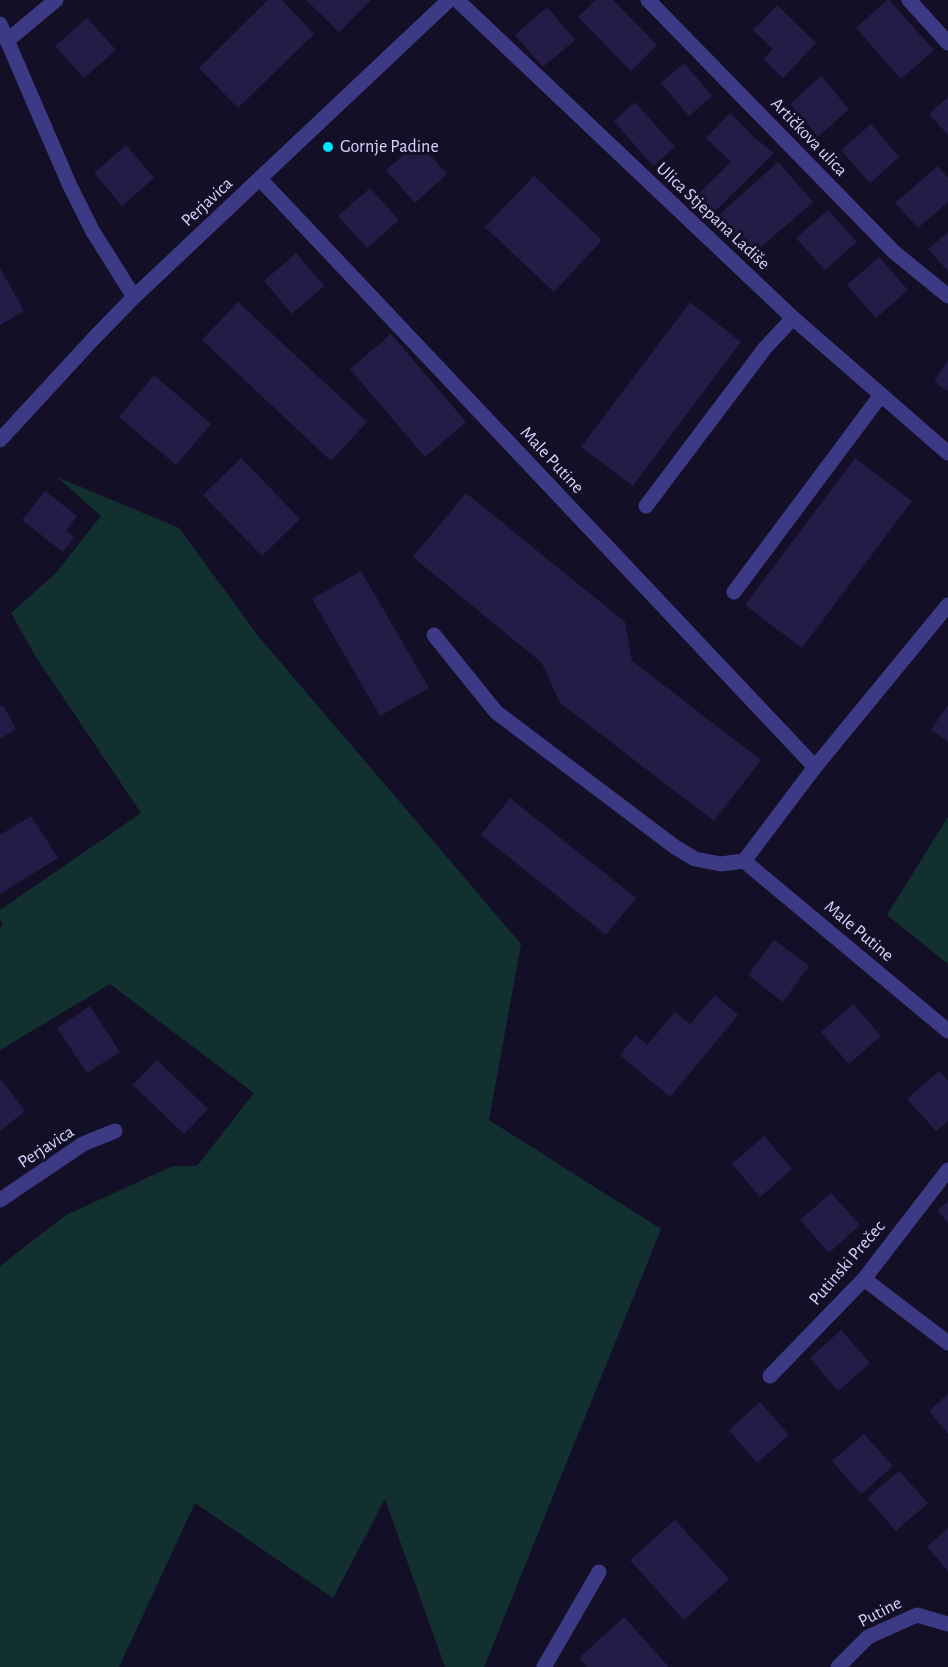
<!DOCTYPE html>
<meta charset="utf-8">
<style>
body{margin:0}
canvas{display:block;background:#130f26}
</style>
<canvas width="948" height="1667"></canvas>
<script>
const g = document.querySelector('canvas').getContext('2d');
g.lineJoin = 'round';
function fill(path, color) { g.fillStyle = color; g.fill(path, 'evenodd'); }
const poly = rows => new Path2D(rows.map(r => 'M' + r).join(''));
function trace(path, color, width, dash) { g.strokeStyle = color; g.lineWidth = width; g.lineCap = dash ? 'butt' : 'round'; g.setLineDash(dash || []); g.stroke(path); }
function drawText(font, color, halo, rows, align = 'center') {
  g.font = font + ' "Alegreya Sans",sans-serif'; g.lineWidth = 6; g.setLineDash([]); g.textBaseline = 'middle'; g.strokeStyle = halo; g.fillStyle = color; for (const [text, x, y, turn = 0] of rows) {
    g.save(); g.translate(x, y); g.rotate((+turn || 0) * Math.PI / 180); g.textAlign = isNaN(turn) ? turn : align; if (halo) g.strokeText(text, 0, 0); g.fillText(text, 0, 0); g.restore();
  }
}
fill(poly([
 [57,477,179,528,259,637,521,944,489,1120,661,1229,484,1667,445,1667,385,1499,333,1598,195,1503,119,1667,0,1667,0,1266,66,1215,173,1166,197,1166,254,1093,110,984,0,1050,0,928,3,926,0,918,0,910,141,813,36,657,11,613,55,574,101,516],
 [948,817,948,964,887,915]
]), '#12302f');
fill(poly([
 [268,0,282,0,314,34,238,108,199,68],
 [306,0,371,0,339,32],
 [596,0,613,0,657,45,631,71,578,17],
 [887,0,889,0,934,50,901,79,856,28],
 [777,5,816,43,783,78,763,59,773,49,753,30],
 [547,7,575,40,543,67,515,35],
 [87,18,116,50,84,78,55,46],
 [684,63,712,96,689,116,661,83],
 [821,76,849,109,818,137,790,104],
 [948,97,948,135,929,114],
 [635,102,675,147,653,166,614,121],
 [730,113,755,138,774,153,715,211,698,194,731,162,706,138],
 [871,124,899,157,870,183,841,150],
 [418,142,447,174,415,203,386,170],
 [126,145,154,178,122,206,94,173],
 [778,162,813,202,753,254,719,215],
 [938,166,948,178,948,202,918,228,895,203],
 [534,176,602,240,554,292,485,227],
 [370,188,399,220,367,248,338,216],
 [828,210,857,242,825,270,796,238],
 [948,232,948,271,928,249],
 [296,253,324,286,292,314,264,281],
 [879,257,908,290,876,318,847,285],
 [0,268,24,311,0,325],
 [238,302,367,422,331,461,202,340],
 [690,302,741,342,633,486,581,447],
 [391,334,466,422,425,457,350,369],
 [948,360,948,391,934,382],
 [154,375,211,424,176,465,119,417],
 [241,458,300,519,262,556,203,495],
 [855,458,912,501,802,648,745,605],
 [45,491,77,516,66,531,74,537,63,552,22,520],
 [466,493,625,622,632,661,761,760,714,821,560,703,542,663,413,557],
 [361,571,429,688,380,716,312,599],
 [3,705,16,729,0,739,0,706],
 [948,705,948,742,931,730],
 [510,798,636,898,606,935,481,835],
 [31,816,58,858,0,894,0,835],
 [774,940,809,966,783,1002,748,975],
 [715,995,738,1015,670,1097,620,1055,636,1035,647,1045,675,1012,690,1024],
 [853,1004,881,1036,849,1064,821,1032],
 [90,1006,120,1052,87,1073,57,1028],
 [157,1060,208,1109,184,1134,133,1085],
 [939,1071,948,1081,948,1121,936,1131,907,1099],
 [0,1078,25,1111,0,1131],
 [764,1136,792,1169,760,1197,732,1164],
 [831,1193,860,1225,829,1253,800,1220],
 [948,1201,948,1223,937,1210],
 [841,1330,870,1363,838,1391,810,1358],
 [948,1394,948,1434,929,1411],
 [760,1402,789,1435,757,1463,729,1430],
 [864,1434,893,1466,861,1494,832,1461],
 [899,1471,928,1503,896,1531,867,1498],
 [675,1520,729,1579,684,1620,630,1560],
 [948,1528,948,1571,927,1547],
 [624,1617,669,1667,587,1667,579,1658]
]), '#241b47');
trace(poly([
 [457,0,793,318,948,453],
 [648,0,894,252,948,296],
 [909,0,948,43],
 [0,24,70,186,92,230,134,297],
 [8,40,56,0],
 [260,179,815,767],
 [0,440,95,337,134,297,449,0],
 [646,506,765,348,793,318],
 [734,592,881,395],
 [948,605,815,767,744,861,948,1031],
 [434,635,496,712,675,847,695,859,721,864,744,861],
 [0,1200,83,1144,115,1131],
 [864,1279,948,1343],
 [770,1376,864,1279,948,1170],
 [544,1667,599,1572],
 [838,1667,868,1637,917,1615,948,1624]
]), '#3d3a85', 15);
for (const [x, y, r, color] of [
 [328,147,6,"#00e5ff"]
]) { const dot = new Path2D(); dot.arc(x, y, r, 0, 2 * Math.PI); g.fillStyle = color; g.fill(dot); trace(dot, '#130f26', 2); }
drawText('18px', '#d9d4ff', '#130f26', [
 ["Artičkova ulica",809,137,46],
 ["Perjavica",207,202,-43],
 ["Ulica Stjepana Ladiše",713,216,43],
 ["Male Putine",552,460,47],
 ["Male Putine",859,931,40],
 ["Perjavica",46,1147,-33],
 ["Putinski Prečec",847,1263,-49],
 ["Putine",880,1612,-27]
]);
drawText('18px', '#d9d4ff', '#130f26', [
 ["Gornje Padine",340,147]
], 'left');
</script>
